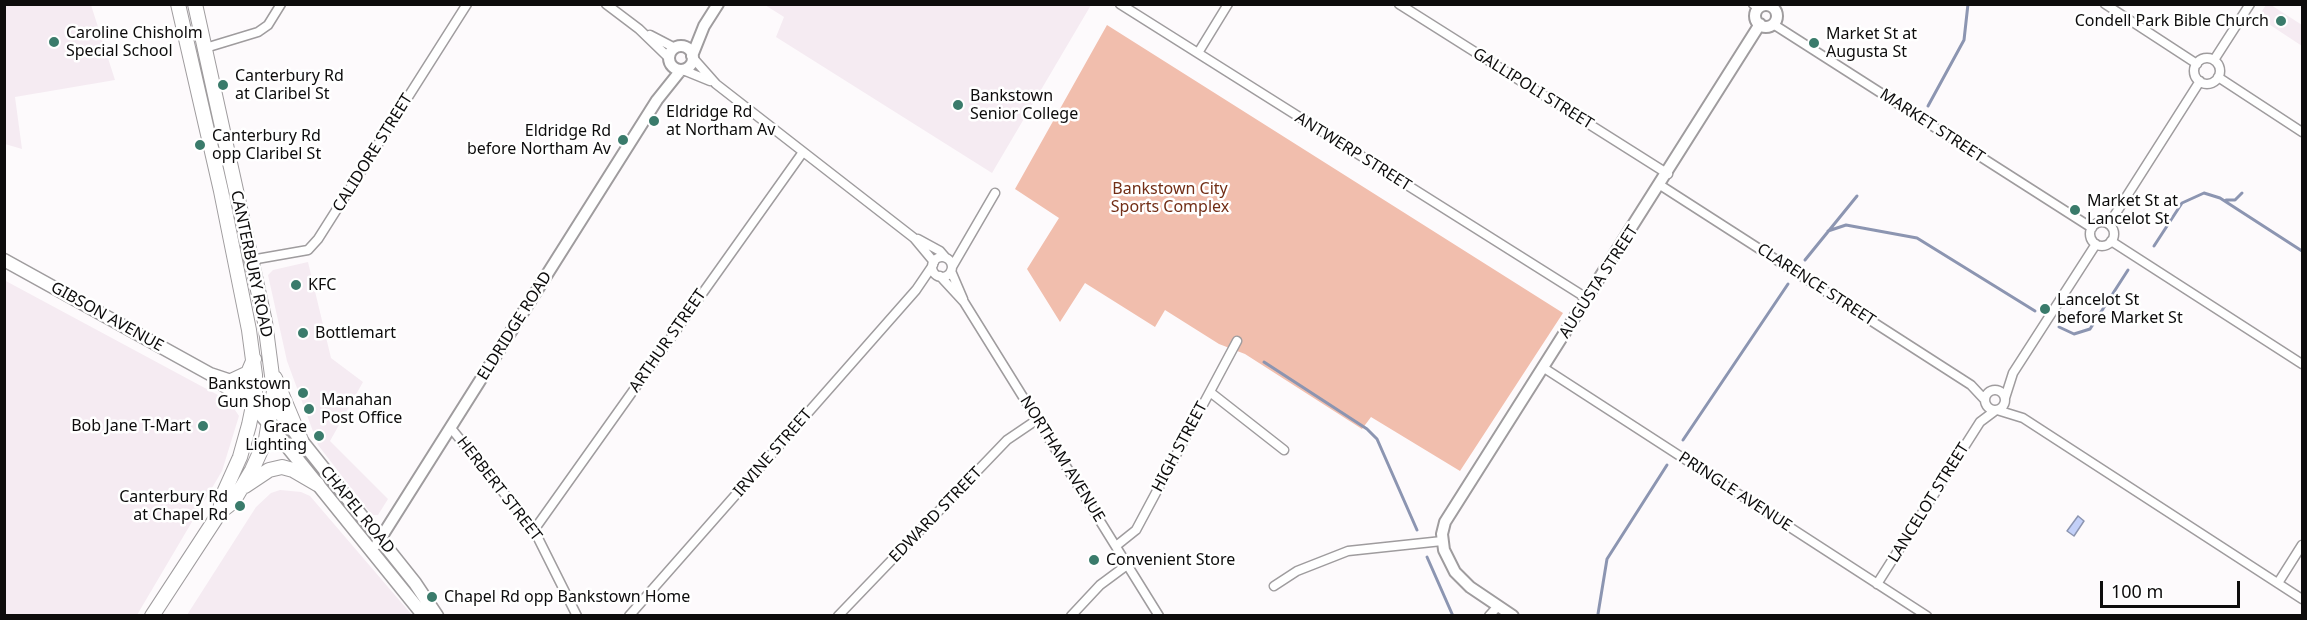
<!DOCTYPE html>
<style>
body{margin:0}
#map{position:relative;width:2307px;height:620px;overflow:hidden;background:#fdfafc;font-family:"Noto Sans",sans-serif}
canvas{display:block}
.frame{position:absolute;inset:0;border:6px solid #0d0c0c;pointer-events:none}
.scale{position:absolute;left:2100px;top:581px;width:140px;height:27px;box-sizing:border-box;border:3px solid #0d0c0c;border-top:0;padding-left:8px;font-size:18px;line-height:21px;white-space:nowrap;color:#0d0c0c;-webkit-text-stroke:4px #fff;paint-order:stroke}
</style>
<div id="map">
<canvas width="2307" height="620"></canvas>
<div class="frame"></div>
<div class="scale">100 m</div>
</div>
<script>
const g = document.querySelector('canvas').getContext('2d');
g.lineJoin = 'round';
function fill(path, color) { g.fillStyle = color; g.fill(path, 'evenodd'); }
const poly = rows => new Path2D(rows.map(r => 'M' + r).join(''));
function trace(path, color, width, dash) { g.strokeStyle = color; g.lineWidth = width; g.lineCap = dash ? 'butt' : 'round'; g.setLineDash(dash || []); g.stroke(path); }
function drawText(font, color, halo, rows, align = 'center') {
  g.font = font + ' "Noto Sans",sans-serif'; g.lineWidth = 5; g.setLineDash([]); g.textBaseline = 'middle'; g.strokeStyle = halo; g.fillStyle = color; for (const [text, x, y, turn = 0] of rows) {
    g.save(); g.translate(x, y); g.rotate((+turn || 0) * Math.PI / 180); g.textAlign = isNaN(turn) ? turn : align; if (halo) g.strokeText(text, 0, 0); g.fillText(text, 0, 0); g.restore();
  }
}
fill(poly([
 [5,4,91,5,115,80,15,97,22,149,5,144],
 [765,5,1091,5,992,173,776,37,784,17],
 [2266,5,2271,5,2302,25,2302,46,2258,17],
 [308,262,331,358,363,382,330,441,388,499,378,515,372,515,318,445,287,361,268,275,273,270],
 [4,280,229,401,239,416,222,471,137,615,5,615],
 [280,490,301,492,310,496,412,615,187,615,256,507,271,493]
]), '#f5ebf2');
fill(poly([
 [1107,25,1563,313,1460,471,1371,417,1362,429,1245,354,1219,344,1165,310,1155,327,1085,283,1060,322,1027,269,1059,218,1015,189]
]), '#f1bead');
const water = poly([
 [2078,516,2084,521,2074,536,2067,531,2078,516]
]);
fill(water, '#c3d0f8');
trace(water, '#8c95b1', 1.5);
trace(poly([
 [1928,106,1964,40,1968,4],
 [2226,200,2235,200,2242,193],
 [1828,231,1846,225,1917,238,2035,311],
 [2154,246,2182,203,2204,193,2220,198,2302,251],
 [1805,260,1857,196],
 [2059,327,2074,334,2090,329,2128,270],
 [1264,362,1367,429,1377,439,1417,530],
 [1683,440,1788,284],
 [1427,557,1453,616],
 [1598,614,1607,559,1667,465]
]), '#8c95b1', 3);
const minor = poly([
 [606,4,639,29,669,58],
 [1120,4,1588,299],
 [1399,4,1668,174],
 [1753,4,1758,8],
 [2105,4,2197,64],
 [1773,24,2092,228],
 [650,35,675,48],
 [202,49,258,32,268,25,281,4],
 [1198,53,1228,4],
 [693,58,716,84,914,238,934,262],
 '2194 71a13 13 0 1 1 26 0a13 13 0 1 1-26 0Z',
 [2214,60,2250,4],
 [683,70,710,81],
 [2218,77,2302,132],
 [1660,185,1971,385,1985,400],
 '2090 234a12 12 0 1 1 24 0a12 12 0 1 1-24 0Z',
 [2109,224,2200,81],
 [918,239,940,251,946,258],
 [2111,241,2302,364],
 '932 267a10 10 0 1 1 20 0a10 10 0 1 1-20 0Z',
 [251,260,308,250,318,239,467,4],
 [952,267,995,193],
 [951,271,963,299],
 [940,276,964,302,1159,616],
 [1544,368,1927,616],
 '1985 400a10 10 0 1 1 20 0a10 10 0 1 1-20 0Z',
 [1210,392,1284,450],
 [2005,398,2013,373,2096,244],
 [1997,410,2023,418,2302,599],
 [450,427,534,530,577,616],
 [534,530,803,152],
 [1116,546,1136,530,1237,341],
 [2278,583,2302,545],
 [1877,584,1980,422,1996,410],
 [1274,586,1297,571,1348,551,1442,541],
 [629,616,916,290,933,265],
 [838,616,1007,440,1038,419],
 [1071,616,1100,585,1127,565],
 [1489,616,1498,606]
]);
const tertiary = poly([
 '1755 16a11 11 0 1 1 22 0a11 11 0 1 1-22 0Z',
 '669 58a12 12 0 1 1 24 0a12 12 0 1 1-24 0Z',
 [692,56,704,26,718,4],
 [377,544,657,100,681,70],
 [1513,616,1470,587,1455,572,1444,550,1442,534,1445,522,1760,24]
]);
const secondary = poly([
 [4,260,210,374,231,381,281,415,415,583,437,616],
 [215,379,253,406,269,424,424,616]
]);
const trunk = poly([
 [178,4,221,191,249,330,255,375,255,396,249,425,240,457,222,497,220,512],
 [275,378,301,440],
 [231,381,248,373,254,359],
 [245,486,269,470,282,467,293,470,317,484],
 [152,616,220,512,233,502,252,470,266,439,274,391,265,322,195,4]
]);
trace(minor, '#9f9c9e', 11);
trace(tertiary, '#9f9c9e', 14);
trace(secondary, '#9f9c9e', 15);
trace(trunk, '#9f9c9e', 16);
trace(minor, '#fff', 8);
trace(tertiary, '#fff', 10);
trace(secondary, '#fff', 12);
trace(trunk, '#fff', 14);
for (const [x, y, r, color] of [
 [2281,21,6,"#3a7b6b"],
 [54,42,6,"#3a7b6b"],
 [1814,43,6,"#3a7b6b"],
 [223,85,6,"#3a7b6b"],
 [958,105,6,"#3a7b6b"],
 [654,121,6,"#3a7b6b"],
 [623,140,6,"#3a7b6b"],
 [200,145,6,"#3a7b6b"],
 [2075,210,6,"#3a7b6b"],
 [296,285,6,"#3a7b6b"],
 [2045,309,6,"#3a7b6b"],
 [303,333,6,"#3a7b6b"],
 [303,393,6,"#3a7b6b"],
 [309,409,6,"#3a7b6b"],
 [203,426,6,"#3a7b6b"],
 [319,436,6,"#3a7b6b"],
 [240,506,6,"#3a7b6b"],
 [1094,560,6,"#3a7b6b"],
 [432,597,6,"#3a7b6b"]
]) { const dot = new Path2D(); dot.arc(x, y, r, 0, 2 * Math.PI); g.fillStyle = color; g.fill(dot); trace(dot, '#fff', 2); }
drawText('16px', '#0d0c0c', '#fff', [
 ["Condell Park Bible Church",2269,21,"right"],
 ["Caroline Chisholm",66,33],
 ["Special School",66,51],
 ["Market St at",1826,34],
 ["Augusta St",1826,52],
 ["Canterbury Rd",235,76],
 ["at Claribel St",235,94],
 ["Bankstown",970,96],
 ["Senior College",970,114],
 ["Eldridge Rd",666,112],
 ["at Northam Av",666,130],
 ["Eldridge Rd",611,131,"right"],
 ["before Northam Av",611,149,"right"],
 ["Canterbury Rd",212,136],
 ["opp Claribel St",212,154],
 ["Market St at",2087,201],
 ["Lancelot St",2087,219],
 ["KFC",308,285],
 ["Lancelot St",2057,300],
 ["before Market St",2057,318],
 ["Bottlemart",315,333],
 ["Bankstown",291,384,"right"],
 ["Gun Shop",291,402,"right"],
 ["Manahan",321,400],
 ["Post Office",321,418],
 ["Bob Jane T-Mart",191,426,"right"],
 ["Grace",307,427,"right"],
 ["Lighting",307,445,"right"],
 ["Canterbury Rd",228,497,"right"],
 ["at Chapel Rd",228,515,"right"],
 ["Convenient Store",1106,560],
 ["Chapel Rd opp Bankstown Home",444,597]
], 'left');
drawText('16px', '#0d0c0c', '#fff', [
 ["GALLIPOLI STREET",1533,89,32],
 ["MARKET STREET",1932,126,33],
 ["ANTWERP STREET",1353,152,32],
 ["CALIDORE STREET",373,153,-58],
 ["CANTERBURY ROAD",251,264,78],
 ["AUGUSTA STREET",1599,282,-57],
 ["CLARENCE STREET",1816,285,33],
 ["GIBSON AVENUE",107,317,29],
 ["ELDRIDGE ROAD",515,326,-58],
 ["ARTHUR STREET",668,341,-55],
 ["HIGH STREET",1180,447,-62],
 ["IRVINE STREET",773,453,-49],
 ["NORTHAM AVENUE",1062,459,58],
 ["HERBERT STREET",499,489,52],
 ["PRINGLE AVENUE",1735,492,33],
 ["LANCELOT STREET",1929,503,-58],
 ["CHAPEL ROAD",357,510,51],
 ["EDWARD STREET",936,515,-46]
]);
drawText('16px', '#722e16', '#fff', [
 ["Bankstown City",1170,189],
 ["Sports Complex",1170,207]
]);
</script>
